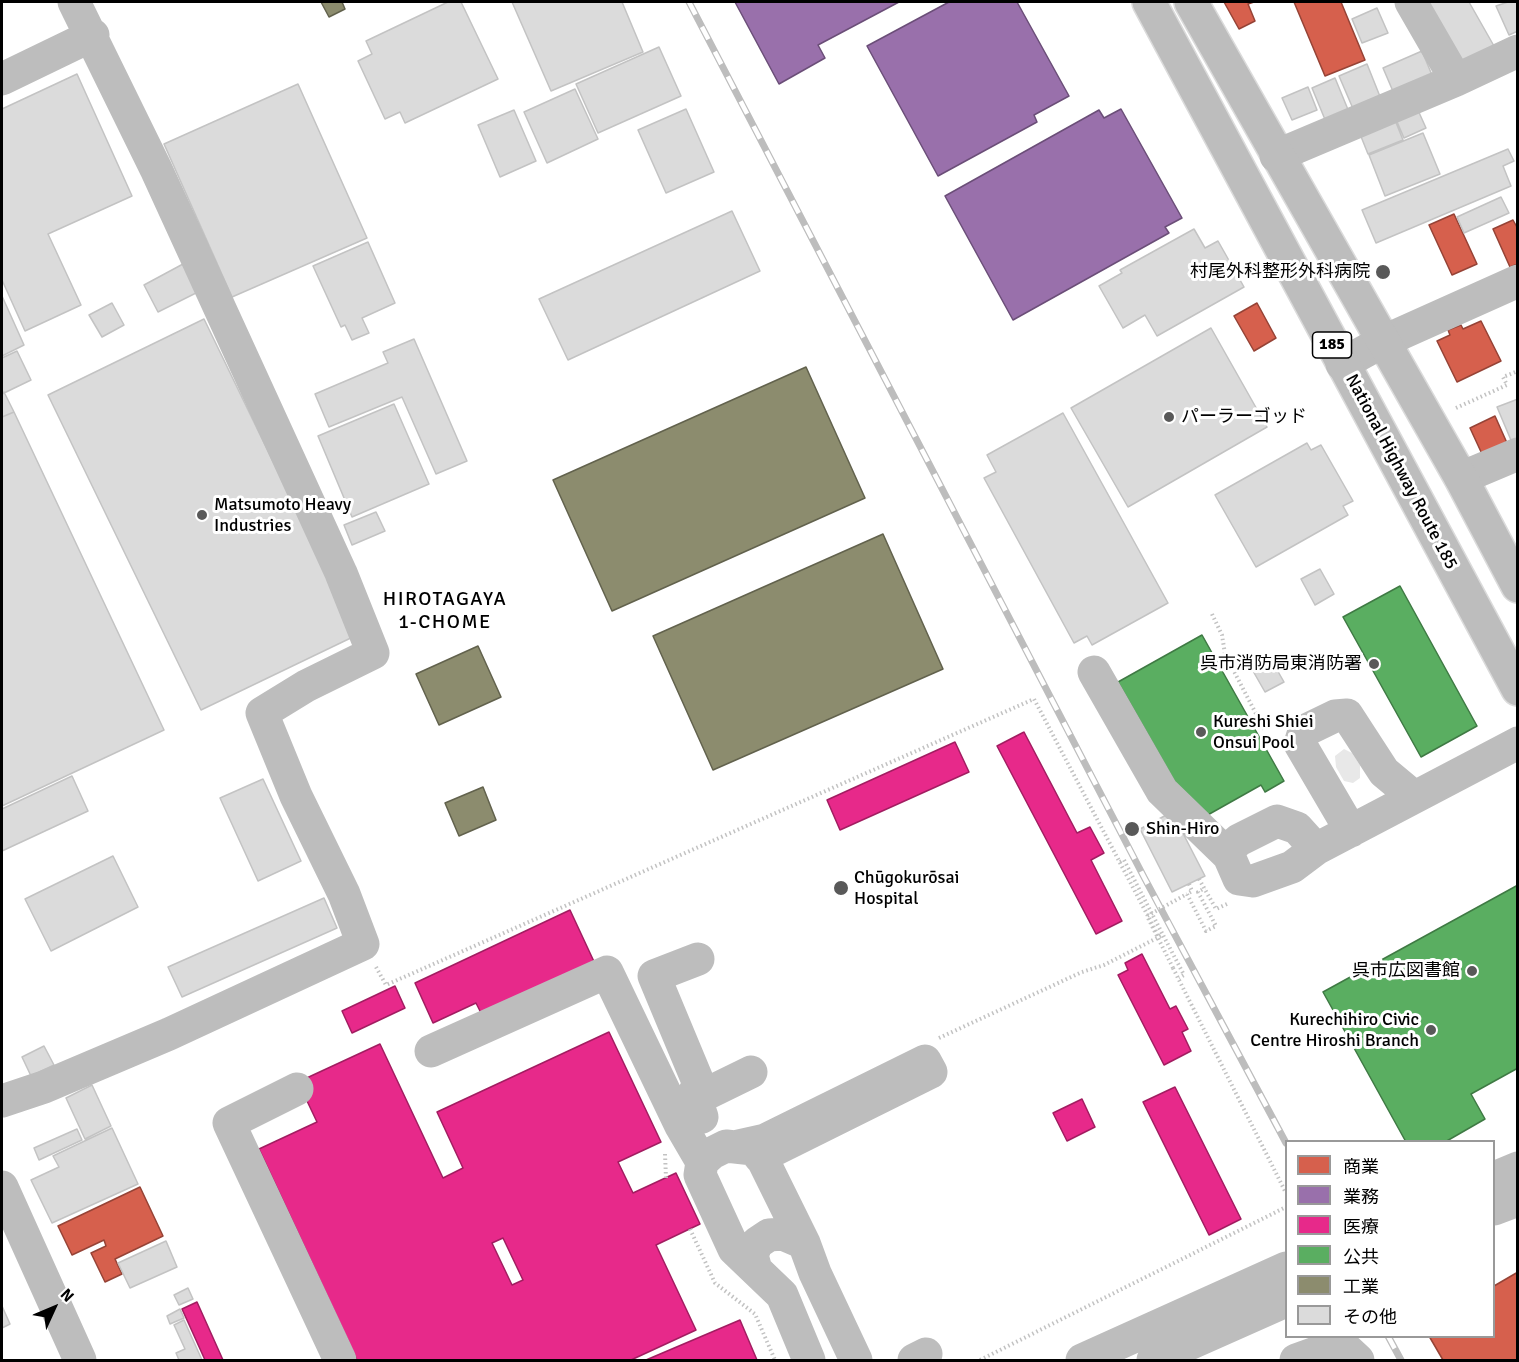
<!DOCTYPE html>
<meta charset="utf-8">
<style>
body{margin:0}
#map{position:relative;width:1519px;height:1362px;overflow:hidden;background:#fff;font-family:Signika,"Noto Sans JP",sans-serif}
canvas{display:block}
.frame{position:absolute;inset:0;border:3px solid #000;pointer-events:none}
.legend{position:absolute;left:1285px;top:1140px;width:210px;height:198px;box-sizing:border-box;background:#fff;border:2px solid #999;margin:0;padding:8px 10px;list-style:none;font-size:18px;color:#000}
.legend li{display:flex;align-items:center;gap:12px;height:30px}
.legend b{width:30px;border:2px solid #999}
.north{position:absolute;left:24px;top:1278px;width:60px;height:60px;-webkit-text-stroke:4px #fff;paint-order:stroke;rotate:46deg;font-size:16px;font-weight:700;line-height:24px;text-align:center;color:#000}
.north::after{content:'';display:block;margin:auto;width:21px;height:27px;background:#000;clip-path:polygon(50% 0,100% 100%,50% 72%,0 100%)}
</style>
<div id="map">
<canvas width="1519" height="1362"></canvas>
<div class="frame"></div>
<ul class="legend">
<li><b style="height:16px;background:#d6604d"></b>商業</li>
<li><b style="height:16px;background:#9970ab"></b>業務</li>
<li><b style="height:16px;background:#e7298a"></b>医療</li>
<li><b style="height:16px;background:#5aae61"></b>公共</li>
<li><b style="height:16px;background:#8c8c6e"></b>工業</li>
<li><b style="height:16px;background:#dbdbdb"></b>その他</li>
</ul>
<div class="north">N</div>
</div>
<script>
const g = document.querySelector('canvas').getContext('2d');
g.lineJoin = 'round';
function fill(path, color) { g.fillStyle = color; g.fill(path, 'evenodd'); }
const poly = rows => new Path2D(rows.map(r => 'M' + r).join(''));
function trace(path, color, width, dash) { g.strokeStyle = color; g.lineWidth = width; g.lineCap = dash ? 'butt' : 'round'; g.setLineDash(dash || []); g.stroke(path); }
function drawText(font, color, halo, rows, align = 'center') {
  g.font = font + ' Signika,"Noto Sans JP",sans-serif'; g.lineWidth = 6; g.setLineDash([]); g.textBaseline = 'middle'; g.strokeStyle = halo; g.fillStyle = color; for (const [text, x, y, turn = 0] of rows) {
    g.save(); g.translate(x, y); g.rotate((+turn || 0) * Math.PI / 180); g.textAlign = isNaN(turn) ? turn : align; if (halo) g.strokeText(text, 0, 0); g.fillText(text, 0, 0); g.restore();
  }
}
fill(poly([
 [1344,749,1352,753,1360,765,1360,778,1353,783,1344,781,1336,767,1335,756]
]), '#e8e8e8');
const shops = poly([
 [1224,2,1254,2,1248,4,1255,21,1239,29,1224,2],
 [1294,2,1341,2,1365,60,1325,76,1294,2],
 [1454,214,1477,264,1452,275,1429,225,1454,214],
 [1513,220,1518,229,1518,264,1510,267,1493,229,1513,220],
 [1257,303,1276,338,1254,351,1234,316,1257,303],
 [1481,321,1501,361,1457,382,1437,341,1450,335,1448,330,1461,325,1463,329,1481,321],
 [1495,416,1507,443,1482,454,1470,428,1495,416],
 [140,1187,163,1236,115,1259,122,1274,105,1282,91,1253,106,1246,104,1240,72,1255,58,1226,140,1187],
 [1518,1272,1518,1360,1443,1360,1429,1336,1494,1336,1494,1286,1518,1272]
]);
fill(shops, '#d6604d');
trace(shops, '#964336', 1.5);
const offices = poly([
 [735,2,899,2,818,45,825,58,779,84,735,2],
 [949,2,1017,2,1069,96,1034,115,1037,122,938,176,867,46,949,2],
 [1121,109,1182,218,1165,227,1169,233,1013,320,945,196,1099,110,1104,118,1121,109]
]);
fill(offices, '#9970ab');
trace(offices, '#6b4e78', 1.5);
const health = poly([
 [1024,732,1077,833,1090,827,1104,853,1091,860,1122,921,1096,934,997,746,1024,732],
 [955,742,969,772,840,830,827,800,955,742],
 [570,910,597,968,485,1021,476,1003,433,1023,415,983,570,910],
 [1142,954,1170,1009,1176,1006,1188,1029,1182,1032,1191,1051,1164,1065,1118,975,1128,970,1125,963,1142,954],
 [395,986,405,1008,352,1033,342,1011,395,986],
 [609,1032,661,1142,618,1162,633,1193,676,1173,700,1224,656,1245,696,1330,631,1360,357,1360,259,1149,317,1122,298,1082,380,1044,443,1178,463,1168,437,1112,609,1032],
 [503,1238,523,1280,512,1285,492,1243,503,1238],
 [1175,1087,1241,1219,1209,1235,1143,1102,1175,1087],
 [1082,1099,1095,1127,1067,1141,1053,1113,1082,1099],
 [197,1302,223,1360,205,1360,182,1309,197,1302],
 [740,1320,757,1360,646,1360,740,1320]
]);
fill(health, '#e7298a');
trace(health, '#a21d61', 1.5);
const public = poly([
 [1400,586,1477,726,1421,757,1343,617,1400,586],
 [1202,635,1284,781,1265,792,1261,785,1197,821,1118,682,1202,635],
 [1518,885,1518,1068,1471,1094,1485,1119,1445,1142,1406,1142,1323,992,1518,885]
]);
fill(public, '#5aae61');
trace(public, '#3f7a44', 1.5);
const industry = poly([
 [321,2,342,2,345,9,329,17,321,2],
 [806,367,865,498,612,611,553,480,806,367],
 [883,534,943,669,713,770,653,636,883,534],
 [478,646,501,697,439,725,416,674,478,646],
 [483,787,496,820,459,836,445,803,483,787]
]);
fill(industry, '#8c8c6e');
trace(industry, '#62624d', 1.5);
const building = poly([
 [448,2,461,2,498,79,405,123,400,112,385,119,358,61,372,54,366,41,448,2],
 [512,2,622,2,643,52,551,91,512,2],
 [1426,2,1469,2,1494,46,1460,65,1426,2],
 [1508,2,1518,2,1518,31,1509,35,1496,6,1508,2],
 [1377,8,1388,33,1362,43,1352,19,1377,8],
 [659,47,681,96,598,133,576,84,659,47],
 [1422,51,1434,80,1395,96,1383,68,1422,51],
 [1367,64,1381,99,1354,111,1339,76,1367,64],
 [77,74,132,196,48,234,81,305,25,331,2,280,2,109,77,74],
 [1335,78,1349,112,1326,122,1312,88,1335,78],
 [298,84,367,238,232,297,164,144,298,84],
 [1308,87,1317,110,1292,120,1282,98,1308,87],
 [575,89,598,139,547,163,524,112,575,89],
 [1417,108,1426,128,1404,138,1395,117,1417,108],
 [686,109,714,172,666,193,638,130,686,109],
 [514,110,536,161,500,177,478,125,514,110],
 [1393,115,1403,140,1368,154,1358,129,1393,115],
 [1423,133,1440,174,1385,196,1369,155,1423,133],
 [1508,149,1514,161,1503,166,1511,186,1376,243,1362,210,1508,149],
 [1501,197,1509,213,1464,233,1457,217,1501,197],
 [732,211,760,271,568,360,539,299,732,211],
 [1194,229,1205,248,1218,241,1244,287,1157,336,1145,315,1123,328,1099,286,1122,273,1120,270,1194,229],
 [368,242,395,303,362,318,369,333,352,340,345,325,341,327,313,266,368,242],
 [183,264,198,292,158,312,144,285,183,264],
 [2,296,24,345,2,356,2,296],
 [112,303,124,325,102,337,89,315,112,303],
 [204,319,357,635,201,710,48,395,204,319],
 [1211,328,1267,427,1128,507,1071,408,1211,328],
 [414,339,467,461,436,474,402,397,329,427,315,394,388,363,383,352,414,339],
 [17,351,31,380,2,394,2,358,17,351],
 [4,392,14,412,2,417,2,394,4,392],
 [1518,399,1518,443,1513,445,1497,407,1518,399],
 [394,404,429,484,352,517,318,436,394,404],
 [14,412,164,730,2,806,2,417,14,412],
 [1063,413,1168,603,1092,645,1087,636,1074,643,984,478,996,472,987,455,1063,413],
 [1307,443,1311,450,1321,445,1353,501,1343,506,1348,515,1256,567,1215,495,1307,443],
 [376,512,385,531,352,545,344,525,376,512],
 [1320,569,1334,594,1315,605,1301,579,1320,569],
 [1272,661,1284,682,1265,692,1253,671,1272,661],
 [72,776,88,811,2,851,2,809,72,776],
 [263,779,301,861,258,881,220,798,263,779],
 [1172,812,1205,876,1172,892,1140,829,1172,812],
 [113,856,138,907,51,951,25,899,113,856],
 [324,898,337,928,182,997,168,967,324,898],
 [44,1046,54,1065,31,1076,22,1057,44,1046],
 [92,1085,111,1126,85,1139,66,1098,92,1085],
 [112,1128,138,1184,52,1223,31,1180,59,1167,53,1156,112,1128],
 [77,1129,82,1140,39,1160,34,1148,77,1129],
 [166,1241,177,1267,130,1288,118,1263,166,1241],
 [188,1288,193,1299,179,1305,174,1295,188,1288],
 [2,1306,10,1324,2,1328,2,1306],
 [180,1309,184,1318,170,1324,167,1316,180,1309],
 [184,1320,202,1360,179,1360,176,1353,185,1349,174,1325,184,1320]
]);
fill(building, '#dbdbdb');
trace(building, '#c3c3c3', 1.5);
const highway = poly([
 [1149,2,1518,689],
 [1191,2,1461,478,1518,586]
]);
trace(highway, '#dbdbdb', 36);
trace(poly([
 [1456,408,1507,385,1503,377,1518,371],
 [1212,614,1222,635,1225,654,1265,731],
 [1120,862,1124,860,1163,935],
 [1199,879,1216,909,1227,904],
 [1189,884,1192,891,1187,894,1206,931,1216,926,1198,892,1205,888],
 [376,967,386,985,1034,699,1159,937],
 [1173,968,1286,1193],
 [939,1038,1082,972,1104,965,1163,935,1184,975,1179,978],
 [665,1154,666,1178],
 [690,1229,715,1283,755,1314,775,1360],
 [980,1360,1286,1207]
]), '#c2c2c2', 4, [1.5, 3]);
trace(poly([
 [1411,2,1456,80],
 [2,79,93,35],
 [1276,156,1456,80,1518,51],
 [1342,364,1382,342,1518,281],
 [1461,478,1518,454],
 [1094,672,1162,791,1229,856],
 [1351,831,1300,744,1304,731,1335,716,1347,715,1384,772,1414,797],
 [1316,849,1297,828,1277,821,1239,840,1232,846,1229,856,1239,879,1253,881,1292,867,1316,849,1518,743],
 [431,1051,607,972,681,1126,702,1162],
 [297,1089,229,1123,340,1360],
 [2,1101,44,1087,169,1034,363,944,344,894,296,796,262,713,306,686,373,653,341,573,156,169,74,2],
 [702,1117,698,1105,704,1095,751,1072],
 [679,1121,699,1084,654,976,698,959],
 [738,1146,765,1140,925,1061,931,1072,760,1157],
 [1494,1178,1518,1168],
 [2,1187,80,1360],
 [1494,1209,1518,1200],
 [756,1270,752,1255,757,1243,769,1235,783,1234,804,1243],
 [809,1360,782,1295,734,1249,700,1175,702,1162,712,1153,726,1146,753,1149,763,1160,804,1243,815,1273,856,1360],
 [914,1360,926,1354],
 [1082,1360,1286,1268],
 [1153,1360,1286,1301],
 [1296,1360,1335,1346,1344,1347,1358,1360]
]), '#bdbdbd', 33);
trace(highway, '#bdbdbd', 33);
const rail = poly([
 [689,2,1145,879,1286,1143],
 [1388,1336,1401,1360]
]);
trace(rail, '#bdbdbd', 7);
trace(rail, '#fff', 4.5, [14]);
trace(poly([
 [1173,968,1147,916,1187,894]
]), '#c2c2c2', 4, [1.5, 3]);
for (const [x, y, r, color] of [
 [1383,272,8,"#595959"],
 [1169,417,6,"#595959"],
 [202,515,6,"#595959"],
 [1374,664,6,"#595959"],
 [1201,732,6,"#595959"],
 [1132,829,8,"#595959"],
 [841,888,8,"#595959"],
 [1472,971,6,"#595959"],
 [1431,1030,6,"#595959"]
]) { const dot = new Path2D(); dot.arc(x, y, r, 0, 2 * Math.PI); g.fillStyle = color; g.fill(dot); trace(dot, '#fff', 2); }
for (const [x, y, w] of [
 [1332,345,39]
]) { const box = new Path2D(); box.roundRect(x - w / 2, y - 13, w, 26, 4.5); g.fillStyle = '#fff'; g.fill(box); trace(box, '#000', 1.5); }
drawText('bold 16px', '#000', null, [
 ["185",1332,345]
]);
drawText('18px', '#000', '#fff', [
 ["村尾外科整形外科病院",1370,272,"right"],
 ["パーラーゴッド",1181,417],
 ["Matsumoto Heavy",214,505],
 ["Industries",214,526],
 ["呉市消防局東消防署",1362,664,"right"],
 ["Kureshi Shiei",1213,722],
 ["Onsui Pool",1213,743],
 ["Shin-Hiro",1146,829],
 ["Chūgokurōsai",854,878],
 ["Hospital",854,899],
 ["呉市広図書館",1460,971,"right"],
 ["Kurechihiro Civic",1419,1020,"right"],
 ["Centre Hiroshi Branch",1419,1041,"right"]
], 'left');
drawText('18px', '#000', '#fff', [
 ["National Highway Route 185",1401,472,62]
]);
g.letterSpacing = '1.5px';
drawText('20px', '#000', '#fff', [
 ["HIROTAGAYA",445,600],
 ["1-CHOME",445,623]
]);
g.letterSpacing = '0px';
</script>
